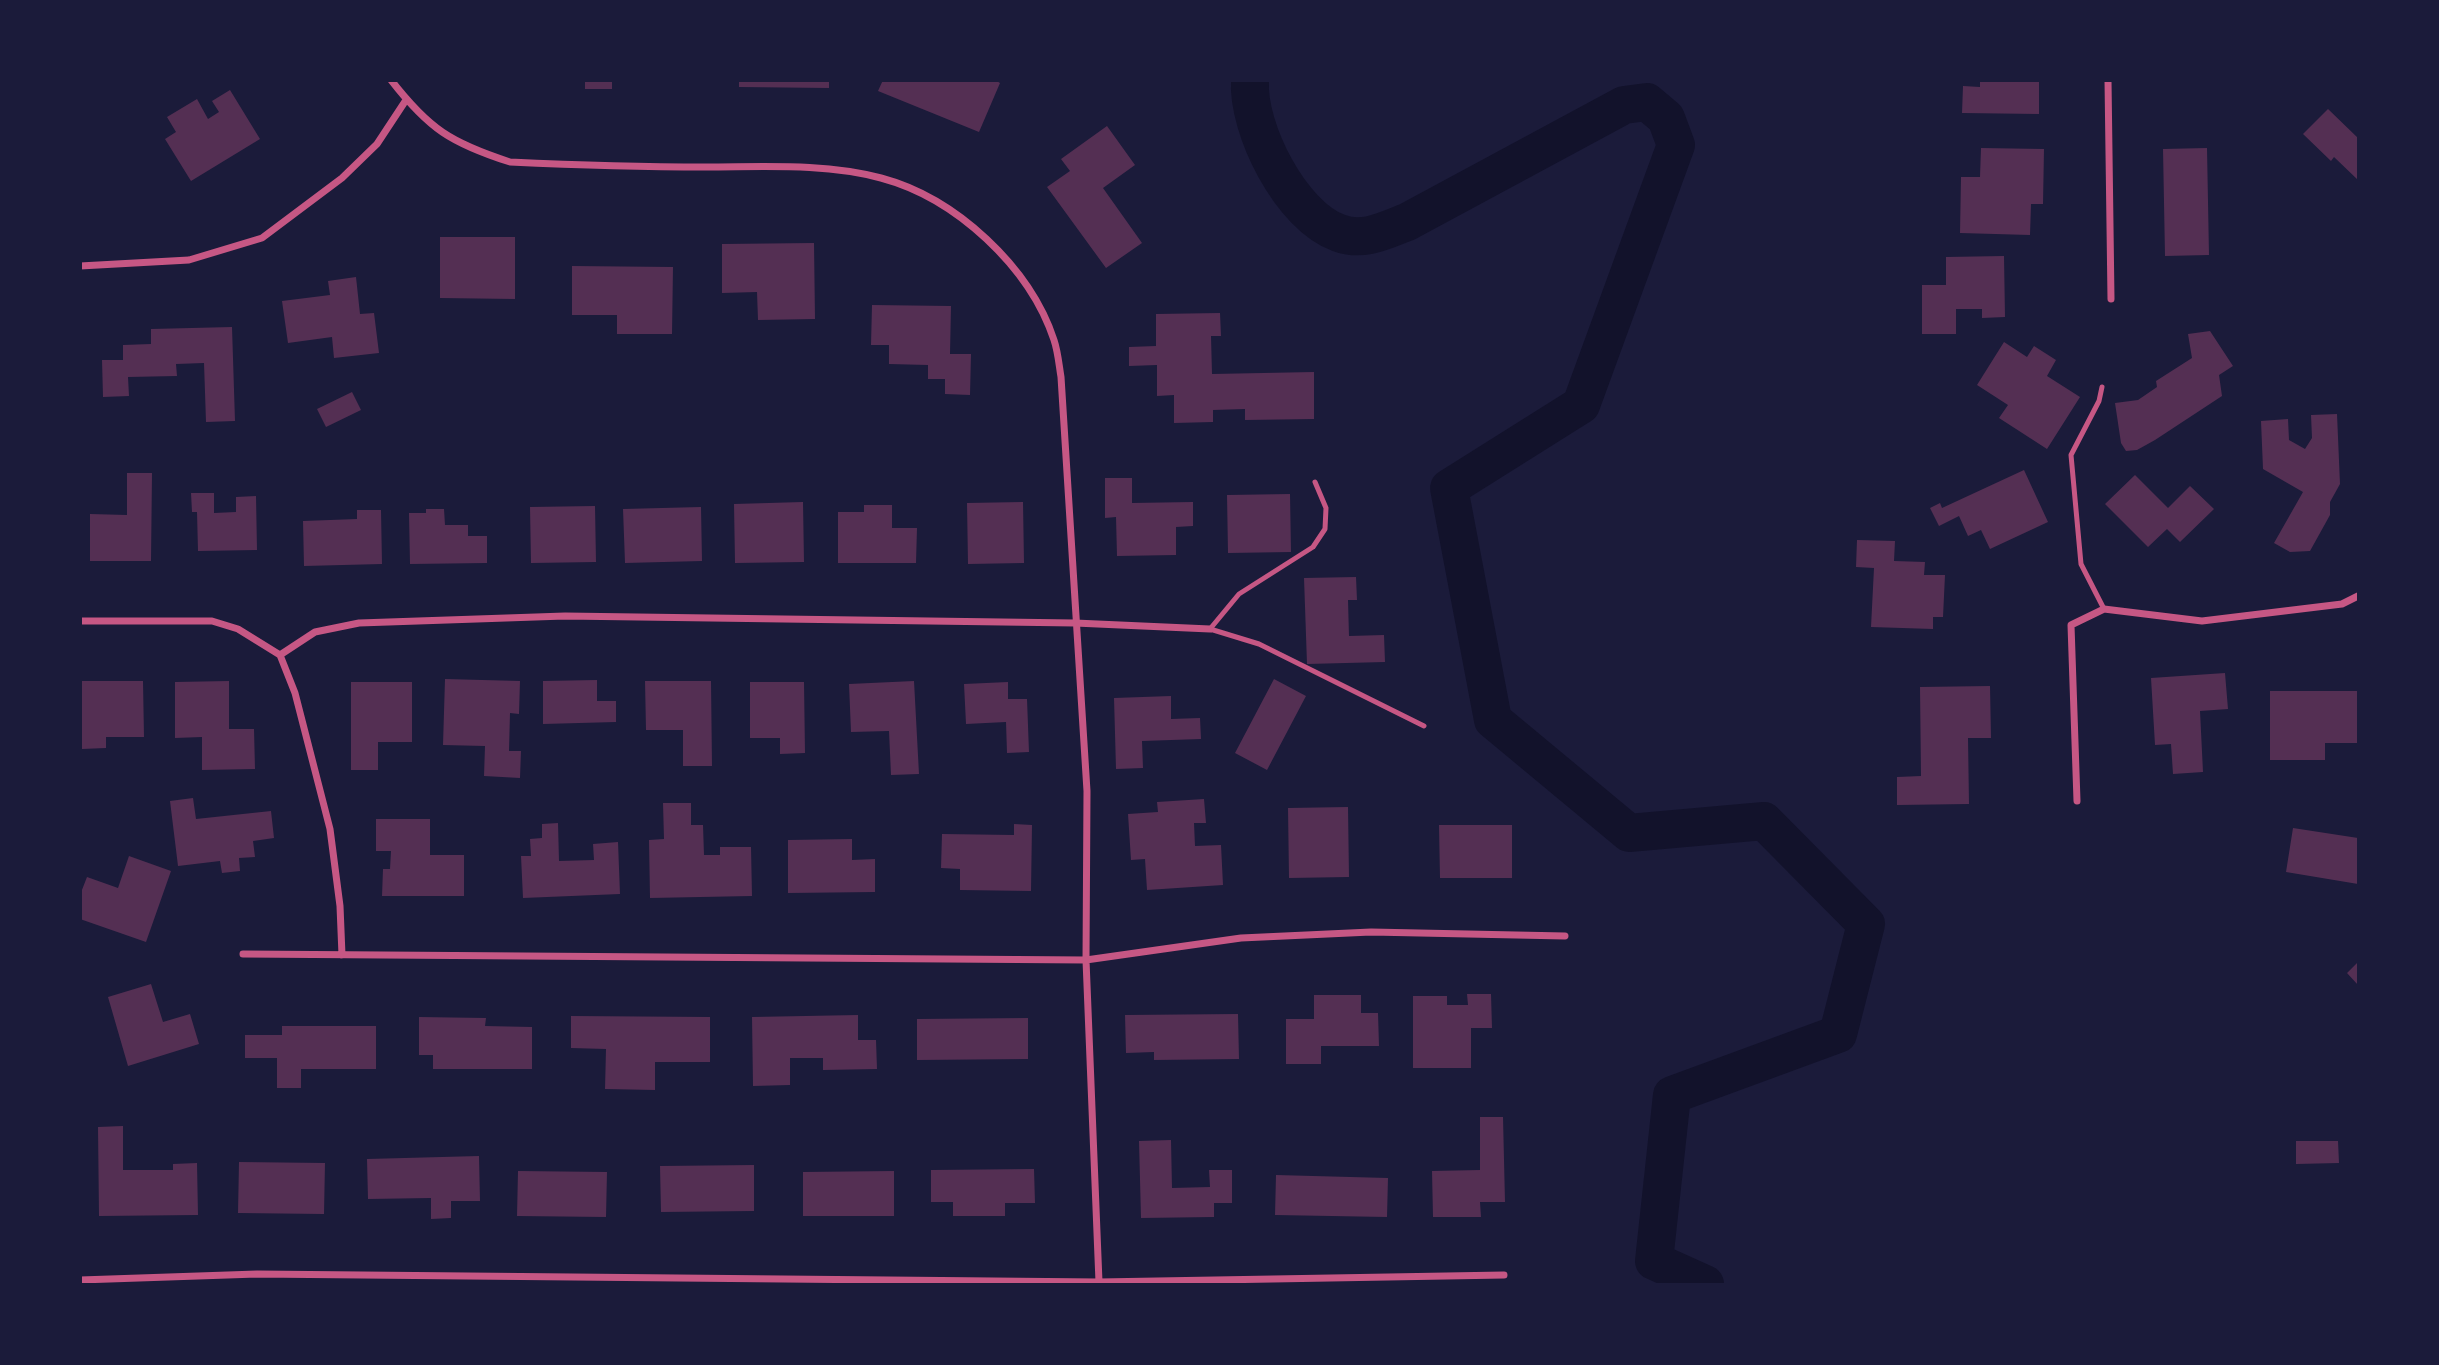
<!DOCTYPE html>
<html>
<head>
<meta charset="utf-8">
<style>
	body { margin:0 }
	#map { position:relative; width:2439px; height:1365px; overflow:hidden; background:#1b1b3a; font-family:Roboto,sans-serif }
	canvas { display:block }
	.frame { position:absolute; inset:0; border:82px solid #1b1b3a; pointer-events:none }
</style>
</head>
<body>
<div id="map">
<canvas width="2439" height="1365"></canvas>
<div class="frame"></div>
</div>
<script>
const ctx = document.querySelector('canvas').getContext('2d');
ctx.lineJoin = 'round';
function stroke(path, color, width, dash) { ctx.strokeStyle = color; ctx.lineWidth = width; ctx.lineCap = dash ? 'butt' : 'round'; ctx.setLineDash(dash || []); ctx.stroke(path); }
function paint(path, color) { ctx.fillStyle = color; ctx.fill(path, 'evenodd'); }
const river = new Path2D(`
	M1250 80C1247 129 1291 216 1339 233 1363 242 1384 231 1407 222L1624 105 1647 102 1666 118 1676 145 1581 405 1449 488 1493 720 1629 833 1764 821 1866 924 1838 1034 1672 1095 1654 1261 1705 1284`);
const building = new Path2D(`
	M585 80H612V89H585Z
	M739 80H829V88L739 87Z
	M883 80H995L1000 83 979 132 878 91Z
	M1980 80H2039V114L1962 113 1963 86 1980 87Z
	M230 90 260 139 191 181 165 139 176 132 167 117 197 99 208 119 219 112 212 101Z
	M2328 109 2358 138V180L2334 157 2331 161 2303 134Z
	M1107 126 1135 165 1103 188 1142 243 1106 268 1047 187 1070 171 1061 159Z
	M1981 148 2044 149 2043 204H2031L2030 235 1960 233 1961 177H1980Z
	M2207 148 2209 255 2165 256 2163 149Z
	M440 237H515V299L440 298Z
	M814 243 815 319 758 320 757 292 722 293V244Z
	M2004 256 2005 317 1982 318V309H1956V334H1922V285H1946V257Z
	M572 266 673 267 672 334H617V315H572Z
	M356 277 360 314 374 313 379 353 334 358 332 337 288 343 282 301 330 295 328 281Z
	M872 305 951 306 950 354H971L970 395 945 394V379H928V365L889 364V345H871Z
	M1220 313 1221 336H1211L1212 374 1314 372V419L1245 420V409L1213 410V422L1174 423V395L1157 396V365L1129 366V347L1156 346V314Z
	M232 327 235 421 206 422 204 363 176 364 177 376 128 377 129 396 103 397 102 360H123V345L151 344V329Z
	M2210 331 2233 366 2219 375 2222 396 2155 440 2137 450 2126 451 2121 443 2115 403 2138 400 2157 387 2156 381 2192 358 2188 334Z
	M2004 342 2027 357 2034 346 2056 360 2047 376 2080 397 2047 449 1999 418 2008 405 1977 385Z
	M352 392 361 410 326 427 317 409Z
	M2337 414 2340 484 2330 502V515L2310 551 2290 552 2274 543 2303 492 2263 469 2261 421 2288 419 2289 440 2305 449 2312 438 2311 415Z
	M2024 470 2048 522 1990 549 1981 530 1968 536 1959 516 1939 526 1930 508 1940 503 1942 508Z
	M127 473H152L151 561H90V514L127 515Z
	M2135 475 2168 508 2190 486 2214 509 2180 542 2167 529 2148 547 2105 504Z
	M1105 478H1132V503L1193 502V526L1176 527V555L1117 556 1116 517 1105 518Z
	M191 493H214V513L236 512V497L256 496 257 550 198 551 197 512H192Z
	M1290 494 1291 552 1228 553 1227 495Z
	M803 502 804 562 735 563 734 504Z
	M1023 502 1024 563 968 564 967 503Z
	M864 505H892V528H917L916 563H838V512H864Z
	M595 506 596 562 531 563 530 507Z
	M701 507 702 561 625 563 623 509Z
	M426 509H444L445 525H468V536H487V563L410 564 409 513H426Z
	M357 510H381L382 564 304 566 303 521 357 519Z
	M1857 540 1895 541 1894 561 1925 562 1924 575H1945L1943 617H1933V629L1871 627 1874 568 1856 567Z
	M1356 577 1357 600H1348L1349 636 1384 635 1385 662 1307 664 1304 578Z
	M2225 673 2228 709 2200 711 2203 772 2173 774 2171 744 2155 745 2151 678Z
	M445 679 520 681 519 714 510 713 509 751H521L520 778 484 776 485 746 443 745Z
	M1274 679 1306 696 1267 770 1235 753Z
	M597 680V701H616V722L543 724V681Z
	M81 681H143L144 737H106V748L82 749Z
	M229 681V729H254L255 769 202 770V737L175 738V682Z
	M645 681H711L712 766H683V730H646Z
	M914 681 919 774 891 775 889 731 851 732 849 684Z
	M351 682H412V742H378V770H351Z
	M750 682H804L805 753 780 754V738H750Z
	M1008 682V699H1027L1029 752 1007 753 1006 722 966 724 964 684Z
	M1990 686 1991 738H1968L1969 804 1897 805V777L1921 776 1920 687Z
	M2270 691H2358V743H2325V760H2270Z
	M1171 696V719L1200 718 1201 739 1142 741 1143 768 1116 769 1114 698Z
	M193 798 196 819 271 811 274 838 253 841 255 857 239 858 240 871 222 873 220 861 178 866 170 801Z
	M1204 799 1206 823H1194L1195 846 1221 845 1223 885 1147 890 1145 859 1131 860 1128 814 1158 812 1157 802Z
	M663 803H691V825H703L704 855H720V847H751L752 896 650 898 649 840 664 839Z
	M1348 807 1349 877 1289 878 1288 808Z
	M376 819H430V855H464V896H382L383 869H390L391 851H376Z
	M558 823 559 861 594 860 593 844 618 842 620 894 523 898 521 856H531L530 839 542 838V824Z
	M1014 824 1032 825 1031 891 960 890V869L941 868 942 834 1014 835Z
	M1439 825H1512V878H1440Z
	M2293 828 2358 838V884L2286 872Z
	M852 839V860L875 859V892L788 893V840Z
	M129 856 171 871 146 942 80 919V895L87 877 118 888Z
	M2358 962V985L2347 973Z
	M151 984 163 1022 190 1014 199 1044 128 1066 108 997Z
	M1467 994H1491L1492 1028H1471V1068H1413V996H1447V1005H1468Z
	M1314 995H1361V1013H1378L1379 1046H1321V1064H1286V1019H1314Z
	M1238 1014 1239 1059 1154 1060V1052L1126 1053 1125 1015Z
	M858 1015V1040H876L877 1069 823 1070V1058H790V1085L753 1086 752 1017Z
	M571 1016 710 1017V1062H655V1090L605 1089 606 1049 571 1048Z
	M419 1017 486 1018 485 1026 532 1027V1069H433V1055H419Z
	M1028 1018V1059L917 1060V1019Z
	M282 1026H376V1069H301V1088H277V1058H245V1035H282Z
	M1480 1117H1503L1505 1202H1480L1481 1217H1433L1432 1171 1480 1170Z
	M123 1126V1170H173V1164L197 1163 198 1215 99 1216 98 1127Z
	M1171 1140 1172 1188 1210 1187 1209 1170H1232V1203H1214V1217L1141 1218 1139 1141Z
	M2296 1141H2338L2339 1163 2296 1164Z
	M479 1156 480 1201H451V1218L431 1219V1198L368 1199 367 1159Z
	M239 1162 325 1163 324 1214 238 1213Z
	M754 1165V1211L661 1212 660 1166Z
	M1034 1169 1035 1203H1005V1216H953V1202H931V1170Z
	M518 1171 607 1172 606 1217 517 1216Z
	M894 1171V1216H803V1172Z
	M1276 1175 1388 1178 1387 1217 1275 1215Z`);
const service = new Path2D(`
	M2102 387 2099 401 2071 455 2081 564 2104 609
	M1315 482 1326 508 1325 529 1313 547 1239 594 1210 629 1259 644 1424 726`);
const minor = new Path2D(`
	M391 80C429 129 451 143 510 162 575 165 641 167 706 167 764 167 825 163 881 178 956 198 1030 267 1054 340 1058 352 1059 365 1061 377L1087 791 1086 960 1099 1282
	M2108 80 2111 299
	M80 266 189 260 262 238 342 178 377 144 406 100
	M80 621H212L238 629 280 655 295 693 330 829 340 906 342 955
	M280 655 315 632 359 623 565 616 1075 623 1210 629
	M2077 801 2071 625 2104 609 2202 621 2342 604 2358 596
	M243 954 1086 960 1241 938 1371 932 1565 936
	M80 1280 257 1274 1099 1282 1504 1275`);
stroke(river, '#12122b', 38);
paint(building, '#542f53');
stroke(service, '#c65784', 5);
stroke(minor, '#c65784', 7);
</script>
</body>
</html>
